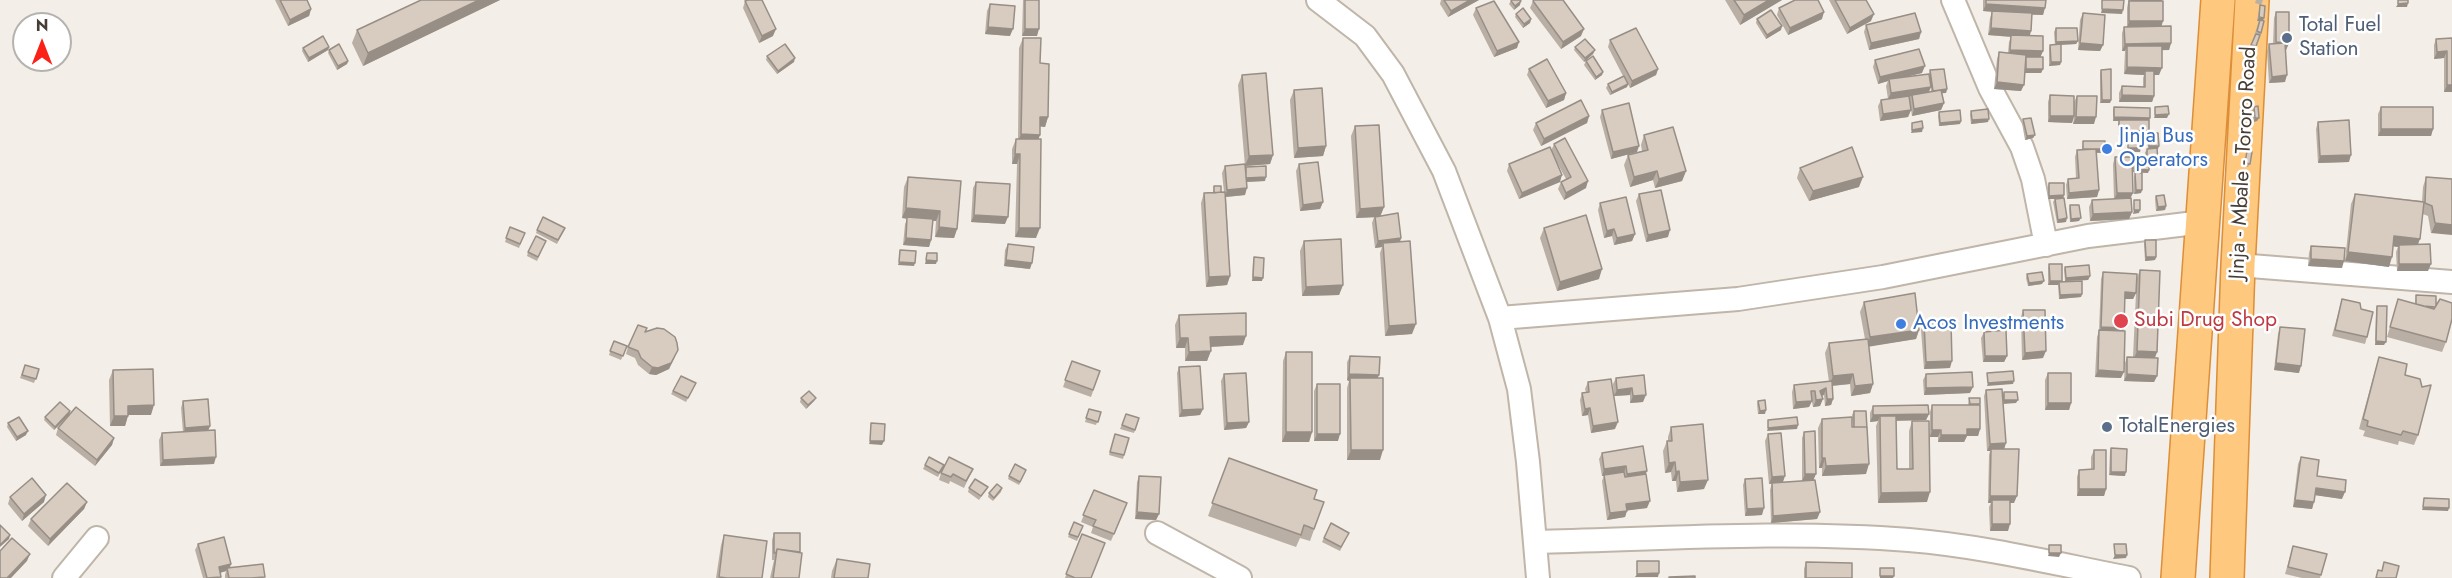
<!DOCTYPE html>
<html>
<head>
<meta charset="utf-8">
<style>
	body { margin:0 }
	#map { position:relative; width:2452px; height:578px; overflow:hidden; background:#f3eee7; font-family:Jost,sans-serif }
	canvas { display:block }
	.north { position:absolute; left:12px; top:12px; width:60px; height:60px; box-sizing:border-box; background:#fff; border:2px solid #b5b2af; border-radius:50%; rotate:0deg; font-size:16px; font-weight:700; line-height:24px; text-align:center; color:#463e36 }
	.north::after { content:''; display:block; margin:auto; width:21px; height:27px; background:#fa2117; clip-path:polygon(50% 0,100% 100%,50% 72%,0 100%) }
</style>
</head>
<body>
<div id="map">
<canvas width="2452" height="578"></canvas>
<div class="north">N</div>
</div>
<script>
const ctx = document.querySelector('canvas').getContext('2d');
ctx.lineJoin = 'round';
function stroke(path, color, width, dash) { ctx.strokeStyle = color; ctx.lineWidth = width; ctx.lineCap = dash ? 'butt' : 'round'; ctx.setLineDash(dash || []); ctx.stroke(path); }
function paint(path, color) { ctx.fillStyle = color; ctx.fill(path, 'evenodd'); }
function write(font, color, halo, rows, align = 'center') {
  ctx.font = font + ' Jost,sans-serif'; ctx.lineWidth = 5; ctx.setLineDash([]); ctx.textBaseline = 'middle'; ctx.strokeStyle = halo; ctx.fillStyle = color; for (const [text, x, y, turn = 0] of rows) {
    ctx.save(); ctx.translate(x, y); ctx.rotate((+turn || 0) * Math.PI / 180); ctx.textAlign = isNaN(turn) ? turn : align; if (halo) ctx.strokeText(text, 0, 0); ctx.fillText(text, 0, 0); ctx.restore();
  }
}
const minor = new Path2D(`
	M1318 0 1365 36 1393 74 1444 171 1500 318 1519 389 1528 462 1538 578
	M1953 0 1990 88 2022 147 2033 179 2046 245
	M2238 265 2452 282
	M1500 318 1738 299 1883 277 2088 236 2203 222
	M1157 533 1240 578
	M1536 542C1658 539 1787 530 1909 540 1983 546 2057 564 2129 578
	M64 578 97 538`);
const trunk = new Path2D(`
	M2178 578 2218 0
	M2227 578 2238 265 2252 0`);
const wall = new Path2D(`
	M275 0H307L311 9 309 16 288 26Z
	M421 0H500L363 66 352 43 357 30Z
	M1023 0H1039L1037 36H1022Z
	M1441 0H1479L1448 17 1440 4Z
	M1725 0H1782L1740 25Z
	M1829 0H1866L1871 21 1847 34Z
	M1983 0H2046L2043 15H2032L2030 36 2043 51 2040 57 2043 69 2041 73H2025L2021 91 1994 89 1997 59 1999 52 2008 53 2009 42 2011 37 1988 35 1990 18 1992 12 1983 11Z
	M2128 0H2162L2161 26 2171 43 2169 50H2162L2159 75H2154V96L2152 102H2119V93L2122 86 2143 87V78L2144 75 2124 74 2125 51H2122V33L2124 27H2127V8L2128 3Z
	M2256 0H2263L2261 5 2255 3Z
	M745 1 773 36 759 43 743 8Z
	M1511 1 1520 5 1514 10 1509 4Z
	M1533 1 1581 36 1561 49 1530 8Z
	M990 4 1010 36 985 34 987 11Z
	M2260 5 2263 21 2261 33 2255 50 2250 48 2259 21H2257Z
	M1476 8 1517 48 1494 57 1473 15Z
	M1779 8 1822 19 1788 35 1777 15Z
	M2276 12 2289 43 2286 50 2285 82 2269 83 2267 51 2269 44H2273L2274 18Z
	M2083 13 2103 45 2100 51 2078 50 2080 20Z
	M1516 14 1531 19 1530 23 1523 28 1515 17Z
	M1757 19 1781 30 1766 39 1756 23Z
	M1866 25 1921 32 1919 39 1869 50 1864 32Z
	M2056 28 2078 41 2076 44 2061 45V62L2060 65 2049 66V48L2050 45H2055L2054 32Z
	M1023 38 1040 63 1048 117 1045 127 1040 126V135L1038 139 1036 238 1015 237 1017 164H1012V149L1016 139H1018L1019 48Z
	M2452 38V92H2444V58L2434 59V45L2436 39Z
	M1610 40 1658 69 1656 75 1630 88 1628 84 1627 87 1610 95 1606 88 1608 84 1623 76 1608 47Z
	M329 47 328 50 308 62 302 51 303 48Z
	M1575 47 1595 50 1593 54 1584 62 1574 50Z
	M329 50 348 61 347 64 337 70 328 53Z
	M767 56 794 62 777 74 766 60Z
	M1875 60 1922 73 1905 77 1929 92 1931 91 1929 74 1930 70 1947 89 1946 93H1942L1944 103 1941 110 1912 116 1911 110 1908 117 1880 121 1878 106 1881 100 1888 99 1886 86 1888 81 1878 84 1873 67Z
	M1586 61 1603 72 1602 75 1595 80 1584 65Z
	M1529 69 1566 93 1564 100 1546 108 1527 75Z
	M2101 70 2111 100 2110 103H2100V73Z
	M1242 75 1273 155 1270 164 1245 166 1238 85Z
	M1294 90 1326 146 1323 156 1294 158 1290 100Z
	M2050 95 2074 102 2077 96 2094 124H2073L2074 117 2072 123 2048 122V102Z
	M2114 107 2149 121V131L2148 135H2118V124L2119 121H2113V110Z
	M2254 107 2259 118 2257 121 2253 122 2252 110Z
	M2381 107 2433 129 2431 136H2378V114Z
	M1602 110 1637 152 1611 159 1600 117Z
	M1971 111 1988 122 1971 124 1970 115Z
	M1939 112 1961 121 1960 124 1939 126 1938 116Z
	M1589 116 1587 123 1541 146 1533 130 1536 123Z
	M2023 119 2035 135 2033 138 2025 140 2022 123Z
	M2318 122 2349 162 2318 163 2316 129Z
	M1355 126 1384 207 1380 216 1401 238 1400 242 1412 334 1385 336 1380 253 1382 247 1375 248 1372 223 1374 217 1356 218 1351 136Z
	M2149 133 2159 146 2157 149 2158 161 2157 165H2149L2148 173 2133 172V166L2134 162 2146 163 2145 152 2148 149 2147 136Z
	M1644 135 1686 171 1682 181 1655 188 1653 180 1630 187 1624 165 1628 155 1642 151 1641 145Z
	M2083 141 2104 153H2096L2099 190 2097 197 2067 199 2066 185 2068 179 2076 178 2075 157 2077 150H2082Z
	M1554 144 1586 188 1564 200 1558 189 1561 182 1566 179 1554 157 1560 182 1519 199 1507 171 1509 164 1551 151Z
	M2247 151 2250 164 2248 167H2244Z
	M2115 157 2131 198 2132 212 2129 219 2090 221 2089 207 2092 200 2114 199 2113 164Z
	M1299 164 1323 202 1320 209 1300 211 1296 171Z
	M1225 166 1245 170 1246 167 1265 181 1246 182 1245 195 1226 197 1230 276 1227 285 1206 287 1201 203 1204 193H1213L1214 186 1221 192H1224L1222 173Z
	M1800 168 1859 187 1809 201 1797 178Z
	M2135 173 2142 190 2141 193 2134 194V177Z
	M908 177 957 229 954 238 935 237 936 221H932L931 240 929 247 903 245 905 224 907 219 902 218 904 187Z
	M2426 177 2452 179 2431 233 2428 216 2423 214 2418 245 2428 271H2397L2396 252 2398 247 2393 246 2389 267 2345 261 2351 204 2355 194 2422 201 2423 187Z
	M976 182 1005 224 971 222 973 188Z
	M2049 183 2064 195 2063 198 2066 222 2057 223 2053 202 2055 199H2048V187Z
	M1639 194 1668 237 1646 242 1636 201Z
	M2156 196 2166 206 2165 210 2156 211 2155 199Z
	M1600 203 1635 234 1632 241 1614 245 1612 236 1604 238 1598 210Z
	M2070 205 2079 221 2070 222 2069 209Z
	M510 227 525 233 519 248 505 242Z
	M1544 228 1599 279 1557 291 1540 238Z
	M537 230 563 232 557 244 536 233Z
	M2145 240 2156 257 2155 260 2145 261 2144 244Z
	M546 241 537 261 527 256 528 252Z
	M1304 241 1343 285 1339 295 1302 296 1300 251Z
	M1008 244 1030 269 1004 266 1005 250Z
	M2311 246 2342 268 2308 266 2309 253Z
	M1254 257 1262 281H1252L1253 261Z
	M2049 264 2062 282 2082 294 2081 297 2059 299 2058 285H2048V268Z
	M2065 267 2090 276 2088 280 2065 281 2064 270Z
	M2140 270 2157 352 2155 358 2157 376 2154 382 2124 381 2125 363 2127 357H2133L2136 293 2133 299H2125L2121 378 2095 377 2097 337 2099 331 2101 279 2103 272 2136 280Z
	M2027 274 2042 284 2028 286 2026 278Z
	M2416 295 2436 306 2446 342 2442 352 2387 337 2398 299 2415 304Z
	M2342 299 2361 309 2367 337 2365 344 2332 336Z
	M1864 302 1919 330 1916 339 1869 346 1873 384 1870 393 1851 396 1850 384 1832 386 1833 399 1831 405 1825 406 1824 395 1822 396 1820 406 1813 407 1811 397 1812 401 1809 407 1793 409 1792 392 1794 385 1829 382 1825 353 1829 343 1865 339 1860 312Z
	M2377 306 2384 345H2375L2376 309Z
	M2023 310 2043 358 2022 360 2021 317Z
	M1179 315 1243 345 1211 347 1207 361H1185V348H1176L1175 325Z
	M1924 323 1950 368 1924 369 1921 330Z
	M2280 327 2299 373 2274 370 2278 334Z
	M645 332 675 357 669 369 656 375 649 374 638 365 635 358 626 354 628 347Z
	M1984 332 2007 356 2004 362H1983L1981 338Z
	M614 341 627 346 621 360 609 355Z
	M1286 352 1312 432 1309 442H1282L1283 361Z
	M1350 356 1378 378 1380 460H1347V388L1349 381 1347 380V362Z
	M2379 357 2405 375 2418 435 2414 445 2399 441 2398 445 2363 436 2365 431 2359 429 2376 367Z
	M1072 361 1100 371 1091 397 1063 387Z
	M25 365 39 369 34 383 20 378Z
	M1179 367 1203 409 1200 415 1179 417 1177 373Z
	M113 370 151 415H128L125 426H110L109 380Z
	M2048 373 2071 403 2069 410H2045V380Z
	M1224 374 1249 422 1246 428 1224 430 1221 381Z
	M1926 374 1970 393 1924 395 1923 380Z
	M1644 375 1643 402 1630 403V395L1614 396 1613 384 1616 378Z
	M1588 382 1615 429 1591 433 1588 415 1582 416 1580 400 1582 393 1586 392 1585 389Z
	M1317 384 1338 441H1314V391Z
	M694 387 686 402 671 394 673 391Z
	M1986 390 2003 395 2004 392 2016 403H2003L2004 449 2014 503H2010L2008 531H1990L1989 507 1991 503H1988L1989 455 1990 451H1987L1984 396Z
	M801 398H816L814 401 806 409 800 402Z
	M1969 398 1980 429 1978 436H1967L1964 442H1938V437H1930V412L1932 405H1968Z
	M183 401 210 426 208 431 214 464 160 466 159 440 162 433 183 432 181 408Z
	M1758 401 1765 414H1758L1757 404Z
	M1873 406 1929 414 1926 420 1896 421 1897 469H1909V431L1912 421 1927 502 1878 503 1876 426 1878 421 1870 422V413Z
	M1089 409 1101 412 1096 425 1085 422Z
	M70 411 69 415 54 430 44 420 45 417Z
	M1854 411 1866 474 1822 476V468H1819L1818 428 1822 419 1853 427 1852 415Z
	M1126 414 1139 418 1134 433 1120 429Z
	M8 423 26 435 16 441 7 427Z
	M1671 427 1704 489 1677 492 1676 481H1672L1671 472 1665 473 1663 451 1667 441H1668V437Z
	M58 428 114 438 112 445 95 466 56 435Z
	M1804 432 1820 512 1817 519 1771 523 1770 490 1772 483 1769 484 1765 441 1768 434 1783 482 1802 481V438Z
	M1115 434 1129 438 1123 459 1109 455Z
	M2111 448 2125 476 2109 475 2110 451Z
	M2094 450 2106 489 2104 496H2077V477L2079 470H2091V457Z
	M1602 453 1645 474 1647 508 1627 510 1625 517 1607 520 1602 481 1604 476H1602L1599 459Z
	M2301 457 2317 476 2342 499 2315 495 2312 509 2293 507 2298 464Z
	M1229 458 1314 499 1324 502 1310 541 1300 538 1296 547 1208 516Z
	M925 465H944L938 477 923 469Z
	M973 469 964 488 950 481 949 484 939 480 941 473Z
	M1026 470 1019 485 1008 479 1009 476Z
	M1139 476 1159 514 1156 520 1135 519 1137 482Z
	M1745 479 1762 515 1745 516 1743 485Z
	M988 487 979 500 968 492 969 488Z
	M1002 488 1001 492 993 501 988 497 989 493Z
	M1094 490 1127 503 1111 541 1091 533 1093 527 1081 522Z
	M10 497 44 502 22 521 8 504Z
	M87 502 84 509 48 546 28 526 31 519Z
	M1074 522 1083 526 1077 541 1068 537Z
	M774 533 799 578H770L774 560H772V540Z
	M1349 533 1340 551 1322 542 1324 538Z
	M1082 534 1091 578H1065Z
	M724 535 762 578H716L721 545Z
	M198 544 230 568 264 578H225V575L226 571 220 573 221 578H203L195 550Z
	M2293 546 2327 554 2320 578H2302L2285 574Z
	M837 559 868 578H831L832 571Z
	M1806 562 1852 578H1804V569Z`);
const shadedWall = new Path2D(`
	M479 0H500L363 66 368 53Z
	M1470 0H1479L1448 17 1451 11Z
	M1769 0H1782L1740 25 1744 15Z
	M2131 0H2162L2160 5 2128 6Z
	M1521 1 1520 5 1514 10 1515 6Z
	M2408 3 2407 7H2396L2398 4Z
	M1986 4 2045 8 2043 15 1983 11Z
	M311 9 309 16 288 26 290 20Z
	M2102 9 2123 10 2122 14 2101 13Z
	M1824 12 1822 19 1788 35 1790 28Z
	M1874 14 1871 21 1847 34 1850 28Z
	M2259 17 2264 18 2263 21H2257Z
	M1531 19 1530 23 1523 28 1524 24Z
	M2129 21H2163L2161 28H2127Z
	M1782 26 1781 30 1766 39 1767 35Z
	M988 27 1013 29 1010 36 985 34Z
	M1991 28 2031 31 2029 38 1988 35Z
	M776 29 773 36 759 43 762 36Z
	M1025 29H1039L1037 36H1022Z
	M1584 29 1581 36 1561 49 1563 42Z
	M1921 32 1919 39 1869 50 1871 43Z
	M2078 41 2076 44 2055 45 2056 42Z
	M1519 42 1517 48 1494 57 1497 51Z
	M2276 42 2289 43 2286 50 2273 49Z
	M2080 43 2103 45 2100 51 2078 50Z
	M2171 43 2169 50 2127 51V46L2125 51H2122L2125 44Z
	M329 47 328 50 308 62 309 58Z
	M1595 50 1593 54 1584 62 1585 58Z
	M2010 50 2043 51 2040 58 2008 56Z
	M2447 51 2444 58 2434 59 2437 52Z
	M795 58 794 62 777 74 778 71Z
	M348 61 347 64 337 70 338 66Z
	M2051 62H2061L2060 65 2049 66Z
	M1925 66 1922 73 1889 81V79L1888 81 1878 84 1880 77Z
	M2127 67 2162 68 2159 75H2145V71L2144 75 2124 74Z
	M1658 69 1656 75 1630 88 1632 81Z
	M2026 69H2043L2041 73H2025Z
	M1603 72 1602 75 1595 80 1596 77Z
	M2287 75 2285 82 2269 83 2272 77Z
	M1997 82 2024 85 2021 91 1994 89Z
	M1628 84 1627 87 1610 95 1612 92Z
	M2447 85H2452V92H2444Z
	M1931 87 1928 94 1888 99 1891 93Z
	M1947 89 1946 93 1932 94 1933 91Z
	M1566 93 1564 100 1546 108 1548 101Z
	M2122 95 2154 96 2152 102H2119Z
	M2102 100H2111L2110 103H2100Z
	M1944 103 1941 110 1912 116 1914 109Z
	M1911 110 1908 117 1880 121 1883 114Z
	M2169 114 2167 118H2154L2155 115Z
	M1589 116 1587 123 1541 146 1544 139Z
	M2050 116H2074L2072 123 2048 122Z
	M1040 117H1048L1045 127 1036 126Z
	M2076 117H2096L2094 124H2073Z
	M2114 117 2150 118 2149 121H2113Z
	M2255 118H2259L2257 121 2253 122Z
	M1989 119 1988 122 1971 124 1972 120Z
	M1961 121 1960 124 1939 126 1940 123Z
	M1923 128 1922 132 1911 133 1912 130Z
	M2381 129H2433L2431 136H2378Z
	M2119 131H2149L2148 135H2118Z
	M1021 134 1040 135 1036 145 1017 144Z
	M2035 135 2033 138 2025 140 2027 136Z
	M1326 146 1323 156 1294 158 1298 148Z
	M1639 146 1637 152 1611 159 1613 152Z
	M2149 146H2159L2158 149 2148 150Z
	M2128 148H2141L2140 152H2127Z
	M2083 149H2105L2104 153 2082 152Z
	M1015 154H1020L1017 164H1012Z
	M1273 155 1270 164 1245 166 1249 156Z
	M2351 155 2349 162 2318 163 2320 156Z
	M2158 161 2157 165H2146L2147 162Z
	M2134 169 2149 170 2148 173 2133 172Z
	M1657 171 1653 180 1630 187 1634 177Z
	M1686 171 1682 181 1655 188 1659 179Z
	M1562 175 1560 182 1519 199 1522 193Z
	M1266 177 1265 181 1245 182 1246 178Z
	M1863 177 1859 187 1809 201 1813 191Z
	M1588 181 1586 188 1564 200 1566 193Z
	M1247 188 1245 195 1225 197 1227 190Z
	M2099 190 2097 197 2067 199 2069 193Z
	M2136 190H2142L2141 193 2134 194Z
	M2117 193H2133L2130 199 2114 200Z
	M2064 195 2063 199H2048L2049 196Z
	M1323 202 1320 209 1300 211 1303 205Z
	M2166 206 2165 210 2156 211 2158 207Z
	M1384 207 1380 217 1356 218 1360 209Z
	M906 208 940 211 936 221 902 218Z
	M2134 210H2140L2139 213 2133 214Z
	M2132 212 2129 219 2090 221 2093 214Z
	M974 215 1008 217 1005 224 971 222Z
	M2067 218 2066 222 2057 223 2058 220Z
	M2081 218 2079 221 2070 222 2071 219Z
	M2435 223 2452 225V235L2431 233Z
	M939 227 957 229 954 238 935 237Z
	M1019 228H1040L1036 238 1015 237Z
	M1614 229 1612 236 1604 238 1607 231Z
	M1670 230 1668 237 1646 242 1648 235Z
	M1635 234 1632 241 1614 245 1617 238Z
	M2394 236 2420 239 2416 249 2399 245 2398 247 2391 246Z
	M906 238 931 240 929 247 903 245Z
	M1401 238 1399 245 1383 243 1382 247 1375 248 1378 241Z
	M2348 252 2392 257 2389 267 2345 261Z
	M2146 257H2156L2155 260 2145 261Z
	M2311 259 2344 261 2342 268 2308 266Z
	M926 260 937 261 936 264H925Z
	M1006 260 1032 263 1030 269 1004 266Z
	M899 262 915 263 914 266 898 265Z
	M2399 264H2431L2428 271H2397Z
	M1602 269 1599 279 1557 291 1560 282Z
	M1230 276 1227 285 1206 287 1209 277Z
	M2090 276 2088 280 2065 281 2066 278Z
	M1253 277 1263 278 1262 281H1252Z
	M2044 281 2042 284 2028 286 2029 283Z
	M2050 281H2062L2061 285 2059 282 2058 285H2048Z
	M1343 285 1339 295 1302 296 1306 287Z
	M2125 292 2136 293 2133 299H2122Z
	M2082 294 2081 297 2059 299 2060 295Z
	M1416 324 1412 334 1385 336 1389 326Z
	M2101 327 2124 328 2121 335 2099 334Z
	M1919 330 1916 339 1867 347 1870 337Z
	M1246 336 1243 345 1207 347 1210 337Z
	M1180 338H1188L1185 348H1176Z
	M2376 341 2386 342 2384 345H2375Z
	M678 350 669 369 656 375 649 374 652 367Z
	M1211 351 1207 361H1185L1189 352Z
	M2046 351 2043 358 2022 360 2025 353Z
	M2137 351 2157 352 2153 362 2133 361Z
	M1985 356H2007L2004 362H1983Z
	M1952 361 1950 368 1924 369 1926 362Z
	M2276 363 2301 366 2299 373 2274 370Z
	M2098 370 2124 372 2121 378 2095 377Z
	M1349 374 1379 375 1376 382 1350 378 1349 381 1347 380Z
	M1853 374 1850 384 1829 386 1833 376Z
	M2127 374 2157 376 2154 382 2124 381Z
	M2014 381 2013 384 1987 386 1988 383Z
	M1873 384 1870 393 1851 396 1855 386Z
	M1973 387 1970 393 1924 395 1926 388Z
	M1632 388 1630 395 1614 396 1617 390Z
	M1826 388 1824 395 1818 397 1820 391Z
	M1646 395 1643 402 1630 403 1633 396Z
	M816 398 814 401 806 409 808 405Z
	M1823 399 1820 406 1813 407 1816 400Z
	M1827 399H1833L1831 405 1825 406Z
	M2004 400H2018L2016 403 2003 404Z
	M1812 401 1809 407 1793 409 1796 402Z
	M2048 403H2071L2069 410H2045Z
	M154 405 151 415H125L128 406Z
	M1590 408 1588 415 1582 416 1585 409Z
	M1203 409 1200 415 1179 417 1182 410Z
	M1766 410 1765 414H1758L1760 411Z
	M70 411 69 415 54 430 55 427Z
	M1929 414 1926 420 1880 421V416L1878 421 1870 422 1873 415Z
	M114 416H128L125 426H110Z
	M1249 422 1246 428 1224 430 1227 423Z
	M1618 422 1615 429 1591 433 1593 426Z
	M1798 425 1797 429 1767 431 1768 428Z
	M210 426 207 433 183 435 185 428Z
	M1967 429H1980L1978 436H1967L1964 442H1938L1941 435Z
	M1932 430H1941L1938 437H1930Z
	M28 431 26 435 16 441 17 437Z
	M1286 432H1312L1309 442H1282Z
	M1317 434H1340L1338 441H1314Z
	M114 438 112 445 95 466 97 460Z
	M870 441H884L882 445 869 444Z
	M2006 443 2004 450 1991 449 1990 451H1987L1990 444Z
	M1351 450H1383L1380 460H1347Z
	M216 457 214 464 160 466 163 460Z
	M1822 458H1825L1822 468H1819Z
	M1675 462 1671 472 1665 473 1669 463Z
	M1869 464 1866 474 1822 476 1826 466Z
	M1626 466 1624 473 1602 476 1604 469Z
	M1647 471 1644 478 1625 481 1627 474Z
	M1679 471 1676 481H1672L1676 472Z
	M2111 472H2126L2125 476 2109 475Z
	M1805 474H1816L1813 481H1802Z
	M1785 476 1783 482 1769 484 1772 477Z
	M1708 480 1704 489 1677 492 1680 482Z
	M2316 488 2345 492 2342 499 2314 495Z
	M2079 489H2106L2104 496H2077Z
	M1930 492 1927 502 1878 503 1881 493Z
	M46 495 44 502 22 521 24 514Z
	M1990 496H2017L2014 503H1992V500L1991 503H1988Z
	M2295 500 2314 502 2312 509 2293 507Z
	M1650 501 1647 508 1624 511 1626 504Z
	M87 502 84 509 48 546 50 539Z
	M2423 507 2449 508 2448 511 2422 510Z
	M1764 508 1762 515 1745 516 1747 509Z
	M1627 511 1625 517 1607 520 1610 513Z
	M1137 512 1159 514 1156 520 1135 519Z
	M1820 512 1817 519 1771 523 1773 516Z
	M1992 524H2010L2008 531H1990Z
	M10 535 9 539 0 547V545Z
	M2049 553H2061L2059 557 2048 556Z
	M30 554 27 561 11 578H7Z
	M2115 555H2127L2126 558 2113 559Z
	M231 564 229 571 227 568 226 571 216 574 219 567Z
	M1659 573 1658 577H1635L1637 574Z
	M1880 576H1894L1893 578H1880Z`);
const building = new Path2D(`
	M280 0H307L311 9 290 20Z
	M421 0H479L368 53 357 30Z
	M748 0H762L776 29 762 36 745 1Z
	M1025 0H1039V29H1025Z
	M1444 0H1470L1451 11Z
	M1512 0H1520L1521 1 1515 6 1511 1Z
	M1534 0H1563L1584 29 1563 42 1533 1Z
	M1734 0H1769L1744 15Z
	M1795 0H1818L1824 12 1790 28 1779 8Z
	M1835 0H1866L1874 14 1850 28Z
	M1986 0H2046L2045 8 1986 4Z
	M2102 0H2124L2123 10 2102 9Z
	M2398 0H2408V3L2398 4Z
	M1494 1 1519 42 1497 51 1476 8Z
	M2129 1H2163V21H2129Z
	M990 4 1015 6 1013 29 988 27Z
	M2260 5 2265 6 2264 18 2259 17Z
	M1523 8 1531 19 1524 24 1516 14Z
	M1771 10 1782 26 1767 35 1757 19Z
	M1992 11 2032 13 2031 31 1991 28Z
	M2276 12H2289V43L2276 42Z
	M1915 13 1921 32 1871 43 1866 25Z
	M2083 13 2105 15 2103 45 2080 43Z
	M2260 20 2264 21 2261 33 2257 31Z
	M2171 26V43L2125 44 2124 27Z
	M1636 28 1658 69 1632 81 1610 40Z
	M2056 28H2077L2078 41 2056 42Z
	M2256 34 2260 35 2256 46 2251 45Z
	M2011 35 2043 36V51L2010 50Z
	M323 36 329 47 309 58 303 48Z
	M1023 38H1041L1040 63 1049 64 1048 117H1040V135L1021 134Z
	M2452 38V85H2447V51L2437 52 2436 39Z
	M1585 39 1595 50 1585 58 1575 47Z
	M2285 43 2287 75 2272 77 2269 44Z
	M339 44 348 61 338 66 329 50Z
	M785 44 795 58 778 71 767 56Z
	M2061 44V62H2051L2050 45Z
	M2127 46H2162V68L2127 67Z
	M1919 49 1925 66 1880 77 1875 60Z
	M1999 52 2026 55 2024 85 1997 82Z
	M1593 56 1603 72 1596 77 1586 61Z
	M2026 57H2043V69H2026Z
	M1547 59 1566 93 1548 101 1529 69Z
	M1944 69 1947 89 1933 91 1930 70Z
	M2111 69V100H2102L2101 70Z
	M2145 71H2154V96L2122 95V86L2145 87Z
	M1266 73 1273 155 1249 156 1242 75Z
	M1929 74 1931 87 1891 93 1889 79Z
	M1624 76 1628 84 1612 92 1608 84Z
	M1322 88 1326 146 1298 148 1294 90Z
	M1941 90 1944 103 1914 109 1912 95Z
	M2050 95 2074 96V116H2050Z
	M1909 96 1911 110 1883 114 1881 100Z
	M2077 96H2097L2096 117H2076Z
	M1581 100 1589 116 1544 139 1536 123Z
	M1629 103 1639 146 1613 152 1602 110Z
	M2168 106 2169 114 2155 115V107Z
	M2258 106 2259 118H2255L2254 107Z
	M2114 107 2150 108V118L2114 117Z
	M2381 107H2433V129H2381Z
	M1988 109 1989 119 1972 120 1971 111Z
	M1960 110 1961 121 1940 123 1939 112Z
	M2031 118 2035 135 2027 136 2023 119Z
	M2119 120H2149V131H2119Z
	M2349 120 2351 155 2320 156 2318 122Z
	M1922 121 1923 128 1912 130V123Z
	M1379 125 1384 207 1360 209 1355 126Z
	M1673 127 1686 171 1659 179 1657 171 1634 177 1628 155 1648 150 1644 135Z
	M2149 133H2158L2159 146H2149Z
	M1565 138 1588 181 1566 193 1561 182 1571 177 1554 144Z
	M1016 139H1041L1040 228H1019L1020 154H1015Z
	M2083 141H2105V149H2083Z
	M2128 142H2141V148H2128Z
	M1550 147 1562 175 1522 193 1509 164Z
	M1852 147 1863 177 1813 191 1800 168Z
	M2157 148 2158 161 2147 162V149Z
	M2096 149 2099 190 2069 193 2068 179 2079 178 2077 150Z
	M2247 151 2252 152 2250 164 2245 163Z
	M2115 157H2132L2133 193H2117Z
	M1318 162 1323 202 1303 205 1299 164Z
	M2134 162 2149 163V170L2134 169Z
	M1245 164 1247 188 1227 190 1225 166Z
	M1266 166V177L1246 178V167Z
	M2135 173H2142V190H2136Z
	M908 177 961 181 957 229 939 227 940 211 906 208Z
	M2426 177 2452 179V225L2435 223 2432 206 2425 203Z
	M976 182 1010 184 1008 217 974 215Z
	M2049 183H2064V195L2049 196Z
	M1214 186H1221V192L1214 193Z
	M1661 190 1670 230 1648 235 1639 194Z
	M1225 192 1230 276 1209 277 1204 193Z
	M2355 194 2424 202 2420 239 2394 236 2392 257 2348 252Z
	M2164 195 2166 206 2158 207 2156 196Z
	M1626 197 1635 234 1617 238 1614 229 1607 231 1600 203Z
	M2064 198 2067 218 2058 220 2055 199Z
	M2131 198 2132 212 2093 214 2092 200Z
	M2134 200H2140V210H2134Z
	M2070 205H2079L2081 218 2071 219Z
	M1398 213 1401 238 1378 241 1375 217Z
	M1586 215 1602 269 1560 282 1544 228Z
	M543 217 565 228 558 240 537 230Z
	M907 217 933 219 931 240 906 238Z
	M510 227 525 233 520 244 506 238Z
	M536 236 546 241 538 257 528 252Z
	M1341 239 1343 285 1306 287 1304 241Z
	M2145 240H2156V257H2146Z
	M1410 241 1416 324 1389 326 1383 243Z
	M1008 244 1034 247 1032 263 1006 260Z
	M2430 244 2431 264H2399V245Z
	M2311 246 2345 248 2344 261 2311 259Z
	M900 250 916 251 915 263 899 262Z
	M927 253H937V261L926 260Z
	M1254 257 1264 258 1263 278 1253 277Z
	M2049 264H2062V281H2050Z
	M2089 265 2090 276 2066 278 2065 267Z
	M2140 270 2160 271 2157 352 2137 351Z
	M2042 272 2044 281 2029 283 2027 274Z
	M2103 272 2137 274 2136 293 2125 292 2124 328 2101 327Z
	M2082 281V294L2060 295 2059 282Z
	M1915 293 1919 330 1870 337 1864 302Z
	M2416 295 2436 296V306L2435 307 2424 306 2416 304Z
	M2342 299 2360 303 2361 309 2373 312 2367 337 2335 330Z
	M2398 299 2434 309 2440 299 2452 303V319L2446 342 2390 327Z
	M2377 306H2387L2386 342 2376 341Z
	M2023 310H2045L2046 351 2025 353Z
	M1246 313V336L1210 337 1211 351 1189 352 1188 338H1180L1179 315Z
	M1951 322 1952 361 1926 362 1924 323Z
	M638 325 647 328 645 332 657 328 664 329 675 337 677 343 678 350 671 363 658 368 652 367 641 358 638 351 628 347Z
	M2280 327 2305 329 2301 366 2276 363Z
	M2006 330 2007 356H1985L1984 332Z
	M2099 330 2125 331 2124 372 2098 370Z
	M1868 339 1873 384 1855 386 1853 374 1833 376 1829 343Z
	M614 341 627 346 623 356 610 351Z
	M1286 352H1312V432H1286Z
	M1350 356 1380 357 1379 375 1349 374Z
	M2127 357 2158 358 2157 376 2127 374Z
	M2379 357 2407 364 2405 375 2420 379 2422 387 2431 385 2418 435 2403 431 2401 435 2367 426 2368 421 2363 419Z
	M1072 361 1100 371 1093 390 1065 380Z
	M25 365 39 369 36 379 22 375Z
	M1200 366 1203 409 1182 410 1179 367Z
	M153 369 154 405 128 406V416H114L113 370Z
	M2013 371 2014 381 1988 383 1987 373Z
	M1972 372 1973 387 1926 388V374Z
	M1246 373 1249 422 1227 423 1224 374Z
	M2048 373H2071V403H2048Z
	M1644 375 1646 395 1633 396 1632 388 1617 390 1616 378Z
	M681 376 696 383 688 398 673 391Z
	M1350 378H1383V450H1351Z
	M1611 379 1618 422 1593 426 1590 408 1585 409 1582 393 1589 392 1588 382Z
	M1832 381 1833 399H1827L1826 388 1820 391 1823 399 1816 400 1815 391H1811L1812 401 1796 402 1794 385Z
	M1317 384H1340V434H1317Z
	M2002 389 2006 443 1990 444 1986 390Z
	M809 391 816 398 808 405 801 398Z
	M2004 392H2017L2018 400H2004Z
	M1969 398H1980V404H1970Z
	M208 399 210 426 185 428 183 401Z
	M1765 400 1766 410 1760 411 1758 401Z
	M60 402 70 411 55 427 45 417Z
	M1928 405 1929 414 1873 415V406Z
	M1932 405H1980V429H1967V435H1941V430H1932Z
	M76 407 114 438 97 460 58 428Z
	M1089 409 1101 412 1098 422 1086 418Z
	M1854 411H1866L1867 429V427H1854Z
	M1126 414 1139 418 1135 430 1122 425Z
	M1880 416H1896L1897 469H1913L1912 421H1929L1930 492 1881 493Z
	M19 417 28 431 17 437 8 423Z
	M1797 417 1798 425 1768 428V420Z
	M1852 417V427H1867L1869 464 1826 466 1825 458H1822V419Z
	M871 423 885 424 884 441H870Z
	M1703 424 1708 480 1680 482 1679 471 1676 472 1675 462 1669 463 1667 441H1672L1671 427Z
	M215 430 216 457 163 460 162 433Z
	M1815 431 1816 474H1805L1804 432Z
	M1781 433 1785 476 1772 477 1768 434Z
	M1115 434 1129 438 1124 455 1110 452Z
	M1643 446 1647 471 1627 474 1626 466 1604 469 1602 453Z
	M2111 448 2127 449 2126 472H2111Z
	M1991 449H2019L2017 496H1990Z
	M2094 450H2106V489H2079V470L2094 469Z
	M929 457 944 465 939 473 925 465Z
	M949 457 973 469 966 481 953 474 951 477 941 473Z
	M2301 457 2319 460 2317 476 2346 480 2345 492 2316 488 2314 502 2295 500Z
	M1229 458 1317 490 1314 499 1324 502 1314 529 1304 525 1301 535 1212 503Z
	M1015 464 1026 470 1020 482 1009 476Z
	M1624 472 1625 477 1646 474 1650 501 1626 504 1627 511 1610 513 1604 475Z
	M1139 476 1161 477 1159 514 1137 512Z
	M32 478 46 495 24 514 10 497Z
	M1762 478 1764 508 1747 509 1745 479Z
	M975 479 988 487 981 496 969 488Z
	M1815 480 1820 512 1773 516 1772 483Z
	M67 483 87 502 50 539 31 519Z
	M997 484 1002 488 994 498 989 493Z
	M1094 490 1127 503 1114 534 1093 526 1096 520 1083 515Z
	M2424 498 2449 499V508L2423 507Z
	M1992 500H2010V524H1992Z
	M1074 522 1083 526 1078 537 1069 534Z
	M1331 523 1349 533 1341 547 1324 538Z
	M0 525 10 535 0 545Z
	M774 533H800V552L777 549 776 553H774Z
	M1082 534 1105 543 1091 578H1075L1066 574Z
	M724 535 767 541 762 578H727L719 577Z
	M224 537 231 564 219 567 221 577 207 578 198 544Z
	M12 538 30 554 7 578H0V551Z
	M2114 544H2126L2127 555H2115Z
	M2049 545H2061V553H2049Z
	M2293 546 2327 554 2321 575 2288 567Z
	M777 549 802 553 799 578H773Z
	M837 559 870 564 868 578H834Z
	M1637 561H1659V573L1637 574Z
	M1806 562 1852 563V578H1806Z
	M2384 562 2399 566 2396 578H2376L2378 570 2382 571Z
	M263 564 265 577 251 578H229L227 568Z
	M1880 568H1894V576H1880Z
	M1695 576V578H1669V577Z`);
const markers = [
	[2287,38,6,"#5c6f8a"],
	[2107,149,6,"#3f7fe0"],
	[2121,321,8,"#e0444e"],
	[1901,324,6,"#3f7fe0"],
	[2107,427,6,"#5c6f8a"]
];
const serviceNames = [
	["Total Fuel",2299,26],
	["Station",2299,50],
	["TotalEnergies",2119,427]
];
const shopNames = [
	["Jinja Bus",2119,137],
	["Operators",2119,161],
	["Acos Investments",1913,324]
];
const streetNames = [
	["Jinja - Mbale - Tororo Road",2244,163,-87]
];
const healthNames = [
	["Subi Drug Shop",2134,321]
];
stroke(minor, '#bfb5a9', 26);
stroke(trunk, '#dd8e37', 36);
stroke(minor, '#fff', 22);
stroke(trunk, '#fec87e', 33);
paint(wall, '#baafa4');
paint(shadedWall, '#978e86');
paint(building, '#d8cbbf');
stroke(building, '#978e86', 1.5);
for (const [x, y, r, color] of markers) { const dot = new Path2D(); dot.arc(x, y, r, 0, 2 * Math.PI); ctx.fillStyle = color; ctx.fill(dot); stroke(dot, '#fff', 2); }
write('21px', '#4e5e75', '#fff', serviceNames, 'left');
write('21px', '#366cbe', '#fff', shopNames, 'left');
write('21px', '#463e36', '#fff', streetNames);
write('21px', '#be3a42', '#fff', healthNames, 'left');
</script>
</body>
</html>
